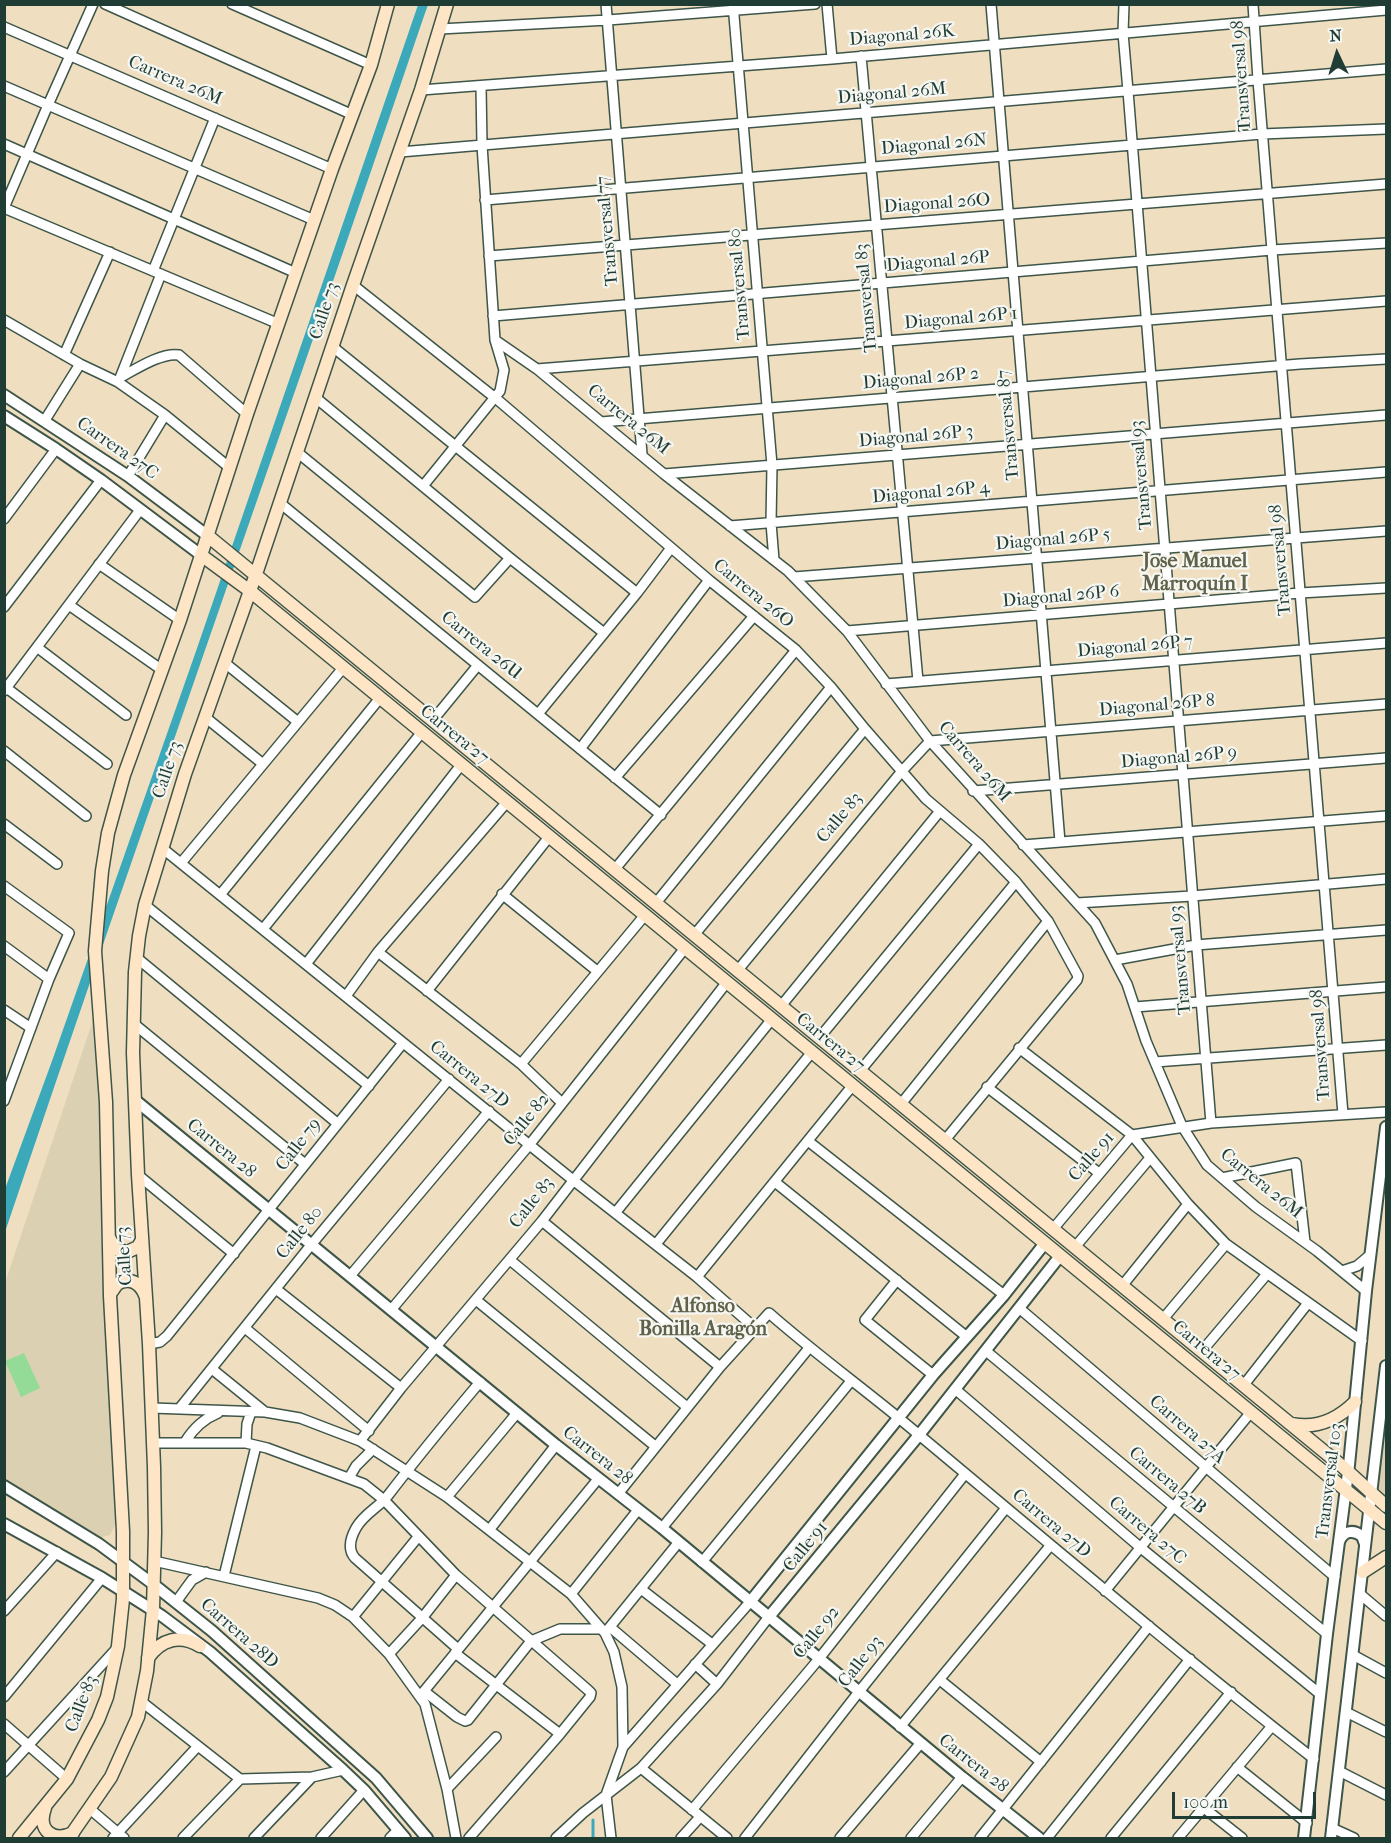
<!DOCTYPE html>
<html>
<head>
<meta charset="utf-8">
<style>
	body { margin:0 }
	#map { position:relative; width:1391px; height:1843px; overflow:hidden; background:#efdfc0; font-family:"IM FELL French Canon",serif }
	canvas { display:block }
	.frame { position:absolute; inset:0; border:6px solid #1f3d34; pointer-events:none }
	.north { position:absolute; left:1307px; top:24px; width:60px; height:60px; -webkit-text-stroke:4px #f6f6f2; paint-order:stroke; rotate:356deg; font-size:16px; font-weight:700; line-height:24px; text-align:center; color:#1f3d34 }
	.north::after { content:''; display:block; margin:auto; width:21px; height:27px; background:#1f3d34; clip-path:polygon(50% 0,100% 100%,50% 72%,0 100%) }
	.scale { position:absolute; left:1172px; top:1792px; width:144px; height:27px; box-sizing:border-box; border:3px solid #1f3d34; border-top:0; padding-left:8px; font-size:18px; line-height:21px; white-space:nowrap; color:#1f3d34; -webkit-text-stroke:4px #f6f6f2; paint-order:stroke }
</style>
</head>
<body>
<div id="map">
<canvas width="1391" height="1843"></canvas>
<div class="frame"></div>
<div class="north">N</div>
<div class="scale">100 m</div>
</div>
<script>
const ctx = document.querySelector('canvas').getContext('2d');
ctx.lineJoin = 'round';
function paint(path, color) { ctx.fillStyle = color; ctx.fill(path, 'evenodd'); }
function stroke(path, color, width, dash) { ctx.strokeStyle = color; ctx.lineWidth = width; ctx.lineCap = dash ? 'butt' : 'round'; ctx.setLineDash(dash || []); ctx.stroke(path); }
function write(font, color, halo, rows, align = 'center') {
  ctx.font = font + ' "IM FELL French Canon",serif'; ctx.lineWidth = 4.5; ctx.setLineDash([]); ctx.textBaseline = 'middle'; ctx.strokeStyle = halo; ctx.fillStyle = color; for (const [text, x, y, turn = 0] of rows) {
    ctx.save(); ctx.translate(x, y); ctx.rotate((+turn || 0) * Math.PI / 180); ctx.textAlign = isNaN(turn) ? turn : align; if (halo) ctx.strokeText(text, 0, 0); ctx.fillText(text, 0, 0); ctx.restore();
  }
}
const built = new Path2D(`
	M99 1002 117 1521 110 1535 98 1538 5 1486V1283Z
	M1379 1432 1386 1433V1506L1372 1493Z`);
const green = new Path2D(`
	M24 1353 40 1388 21 1397 5 1361Z`);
const water = new Path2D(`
	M418 5H428L424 16C286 422 142 826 5 1232V1189L52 1061 195 654Z`);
const stream = new Path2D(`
	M593 1820V1838`);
const minor = new Path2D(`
	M93 4 48 105 4 208 279 324
	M105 4 353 115
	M232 4 371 65
	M606 4 642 454
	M733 4 772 465 771 523 774 560
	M827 4 832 59
	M991 4 1060 842
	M1124 4 1123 33 1128 91 1211 1123
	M1253 4 1258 80 1343 1114
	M4 27 332 169
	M440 29 608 20 815 4
	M861 56 918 681
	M4 86 314 220
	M421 90 832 59 1386 10
	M4 144 296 273
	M400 152 1386 69
	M485 200 1262 134 1386 129
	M489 256 1386 184
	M153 271 215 118
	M353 285 499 401 709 580 796 650 831 687 865 729 926 799 979 844 1016 882 1048 921 1078 976 1077 980 945 1140
	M493 316 1272 250 1386 243
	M4 320 80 364 118 382 165 415 230 468
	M495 340 537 369 664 474 788 571 847 631 930 741 1095 923 1127 984 1146 1041 1182 1126 1207 1165 1256 1207 1317 1251 1366 1291
	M333 347 637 593
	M64 355 110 252
	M537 369 1386 301
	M121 377C136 369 162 352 179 355L247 414
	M120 378 161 274
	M316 398 510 558 604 633
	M45 420 80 364
	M601 422 1300 364 1386 359
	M297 452 475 597 510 558
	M664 474 1386 415
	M128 476 165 415
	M423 486 500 391 504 370 495 340 482 145 481 86
	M280 503 661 815
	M4 519 56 449
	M730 526 1386 472
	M99 564 180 620
	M794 577 1386 531
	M69 605 162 670
	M4 607 101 480
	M847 631 1300 593 1386 588
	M38 648 126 715
	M225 663 298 722
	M886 684 1386 643
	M4 686 107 764
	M4 691 140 510
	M538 714 637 593 671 548
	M205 717 263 764
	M433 720 478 665
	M580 749 709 580
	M4 751 86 816
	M615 778 754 616
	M973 791 1386 758
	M4 824 57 864
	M1023 845 1386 816
	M162 848 573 1180 697 1277 755 1328
	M181 863 343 668
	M615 869 796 650
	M4 886 69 933 49 979 4 1101
	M502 894 597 971
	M220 895 380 698
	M656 903 831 687
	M1077 903 1192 896 1386 879
	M145 905 369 1086
	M263 929 422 732
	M695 934 865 729
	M4 946 49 979
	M378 952 521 1064 562 1103
	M137 958 337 1123
	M1115 960 1196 945 1386 930
	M306 964 461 765
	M738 970 902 771 930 741 1386 704
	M427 991 549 837
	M346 996 378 952 507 802
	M781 1006 940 811
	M1135 1007 1386 987
	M4 1010 31 1028
	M133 1023 305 1164
	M820 1037 979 844
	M1019 1048 1132 1135 1188 1204 1226 1244 1362 1341
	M1155 1062 1386 1045
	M521 1064 645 915
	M860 1071 1016 882
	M987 1087 1099 1173
	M901 1104 1048 921
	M1132 1135 1211 1123 1386 1112
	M808 1141 1004 1295
	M138 1175 234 1254
	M1222 1178 1296 1163 1305 1242
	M775 1182 967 1337
	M616 1212 772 1019
	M542 1221 720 1367
	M1053 1229 1132 1135
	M656 1244 812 1052
	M1075 1247 1150 1158
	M510 1260 687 1407
	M1342 1271 1357 1266 1370 1255
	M350 1276 489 1111
	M697 1277 853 1085
	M897 1280 865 1320 933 1375
	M1122 1286 1188 1204
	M276 1289 401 1388
	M476 1300 655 1446
	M1019 1308 1335 1577
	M391 1310 530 1144 685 948
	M1163 1319 1226 1244
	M245 1328 369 1431
	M149 1344 160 1342 167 1336 403 1043
	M986 1351 1327 1634
	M1202 1351 1267 1274
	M212 1369 265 1412
	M1243 1386 1308 1303
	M955 1389 1141 1548 1320 1694
	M152 1408 265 1412 300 1418 360 1441 447 1497 571 1594 605 1633 614 1652 622 1687 623 1747 606 1795 611 1838
	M179 1409 311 1245 449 1079
	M360 1441 401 1388 542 1221 727 982
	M185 1442C193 1429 203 1419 218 1413
	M152 1443H246L267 1448 364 1484 384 1500 456 1575 588 1690 591 1693 590 1697 560 1734 469 1838
	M246 1443 247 1424 251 1412
	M349 1478 356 1466 373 1449
	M618 1494 720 1367 769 1313C811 1350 856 1383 900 1419 1037 1533 1173 1649 1314 1759
	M447 1497 517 1413
	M662 1528 809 1348
	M490 1529 556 1445
	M154 1561 318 1598 335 1605 353 1617 389 1654 425 1704 447 1789 456 1838
	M702 1562 851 1381
	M224 1576 256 1446
	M641 1589 712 1644
	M1105 1591 1251 1412
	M571 1594 638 1510
	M1360 1594 1386 1616
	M176 1602 192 1580 206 1572
	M4 1611 57 1552
	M353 1617 418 1537
	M610 1627 677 1684
	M605 1633 678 1543
	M458 1649 355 1558C347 1549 351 1537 356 1528 363 1515 377 1508 386 1498 416 1459 448 1420 480 1382
	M455 1653 560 1734
	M389 1654 423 1617 456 1575
	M1353 1655 1386 1673
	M695 1664 717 1684
	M940 1680 1041 1762
	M424 1691 457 1717 465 1721 468 1720 531 1641 560 1629H601
	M420 1696 598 1479
	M4 1697 102 1578
	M142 1702 240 1779 312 1777 343 1770
	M1346 1712 1386 1732
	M4 1724 67 1779
	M900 1727 1050 1546
	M623 1747 750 1602
	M1237 1767 1307 1823
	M641 1768 727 1838
	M1339 1771 1386 1795
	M4 1772 118 1647
	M447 1789 496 1737
	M1204 1808 1242 1838
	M90 1809 124 1838
	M692 1810 818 1660 965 1474
	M1332 1828 1354 1838
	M113 1838 198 1746
	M183 1838 240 1779
	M254 1838 312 1777
	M321 1838 364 1790
	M390 1838 398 1830
	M556 1838 583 1813 641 1768 717 1684 768 1618
	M681 1838 700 1817
	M745 1838 858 1693 1006 1508
	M840 1838 920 1744
	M911 1838 962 1777
	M980 1838 1149 1626
	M1047 1838 1190 1659
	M1111 1838 1231 1692
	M1178 1838 1272 1726`);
const tertiary = new Path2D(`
	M4 395 128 476 208 536
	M4 416 56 449 101 480 201 555
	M135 1100 556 1445 662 1528 962 1777 1039 1838
	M4 1486 99 1544 153 1584 212 1631 376 1778 427 1838
	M4 1524 102 1578 162 1616 210 1652 343 1770 364 1790 405 1838
	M1339 1542C1343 1531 1353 1529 1362 1536L1365 1544
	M750 1602 933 1375 1004 1295 1045 1243
	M768 1618 919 1435 1060 1256
	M1304 1838 1327 1634 1349 1465 1366 1291 1386 1127
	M1331 1838 1386 1366`);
const secondary = new Path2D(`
	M208 536 1343 1467 1386 1506
	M201 555 250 591 1386 1523
	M110 1239 115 1249 127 1252 138 1247 142 1240
	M110 1294 117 1284C129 1277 140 1282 145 1295
	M1292 1424C1317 1429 1337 1420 1355 1402
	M1363 1572 1386 1557
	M148 1658C161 1639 180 1634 200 1646
	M45 1808C37 1829 52 1843 73 1833
	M19 1838 67 1779 98 1720 107 1697 118 1646 123 1599V1531L110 1296 106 1102 95 951 102 871 108 833 124 775 180 620 247 414 332 169 371 65 388 4
	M69 1838 111 1777 138 1717 147 1671 153 1609 155 1532 154 1467 149 1344 138 1175 133 1053 135 972 139 936 145 905 185 774 256 574 353 285 421 90 447 4`);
const streetNames = [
	["Diagonal 26K",902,36,-5],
	["Transversal 98",1242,76,-94],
	["Carrera 26M",175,81,23],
	["Diagonal 26M",892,94,-5],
	["Diagonal 26N",934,145,-5],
	["Diagonal 26O",937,204,-4],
	["Transversal 77",608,231,-95],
	["Diagonal 26P",938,262,-5],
	["Transversal 80",740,284,-95],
	["Transversal 83",867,298,-95],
	["Calle 73",325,311,-72],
	["Diagonal 26P 1",961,319,-5],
	["Diagonal 26P 2",921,379,-5],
	["Carrera 26M",628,420,39],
	["Transversal 87",1009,425,-95],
	["Diagonal 26P 3",916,437,-5],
	["Carrera 27C",117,449,35],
	["Transversal 93",1142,475,-95],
	["Diagonal 26P 4",931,493,-5],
	["Diagonal 26P 5",1053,540,-5],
	["Transversal 98",1281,560,-95],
	["Carrera 26O",753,594,39],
	["Diagonal 26P 6",1061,597,-5],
	["Carrera 26U",481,646,39],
	["Diagonal 26P 7",1135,647,-5],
	["Diagonal 26P 8",1157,706,-5],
	["Carrera 27",454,735,39],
	["Diagonal 26P 9",1179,758,-5],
	["Carrera 26M",974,762,49],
	["Calle 73",168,770,-72],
	["Calle 83",840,818,-50],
	["Transversal 93",1181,960,-95],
	["Carrera 27",830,1043,39],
	["Transversal 98",1321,1045,-94],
	["Carrera 27D",469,1075,39],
	["Calle 82",527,1120,-51],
	["Calle 79",299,1145,-52],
	["Carrera 28",221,1149,39],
	["Calle 91",1092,1157,-49],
	["Carrera 26M",1261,1184,39],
	["Calle 83",532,1203,-52],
	["Calle 80",300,1233,-51],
	["Calle 73",125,1256,-94],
	["Carrera 27",1206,1351,40],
	["Carrera 27A",1187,1430,41],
	["Carrera 28",597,1456,38],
	["Carrera 27B",1167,1481,40],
	["Transversal 103",1330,1481,-83],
	["Carrera 27D",1051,1524,40],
	["Carrera 27C",1147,1531,40],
	["Calle 91",806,1547,-51],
	["Calle 92",817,1633,-51],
	["Carrera 28D",239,1634,41],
	["Calle 93",861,1662,-52],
	["Calle 83",82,1704,-69],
	["Carrera 28",973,1764,38]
];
const neighbourhoodNames = [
	["Jose Manuel",1195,562],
	["Marroquín I",1195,585],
	["Alfonso",703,1307],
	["Bonilla Aragón",703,1330]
];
paint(built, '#dbd1b2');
paint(green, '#93db96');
paint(water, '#3ca9bb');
stroke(stream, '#3ca9bb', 3);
stroke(minor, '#3e5549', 12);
stroke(tertiary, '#3e5549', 14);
stroke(secondary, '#3e5549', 15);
stroke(minor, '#fff', 9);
stroke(tertiary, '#fff', 10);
stroke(secondary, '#fde5c5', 12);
write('18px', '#1f3d34', '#f6f6f2', streetNames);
write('bold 20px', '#5f6248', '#f6f6f2', neighbourhoodNames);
</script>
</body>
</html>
